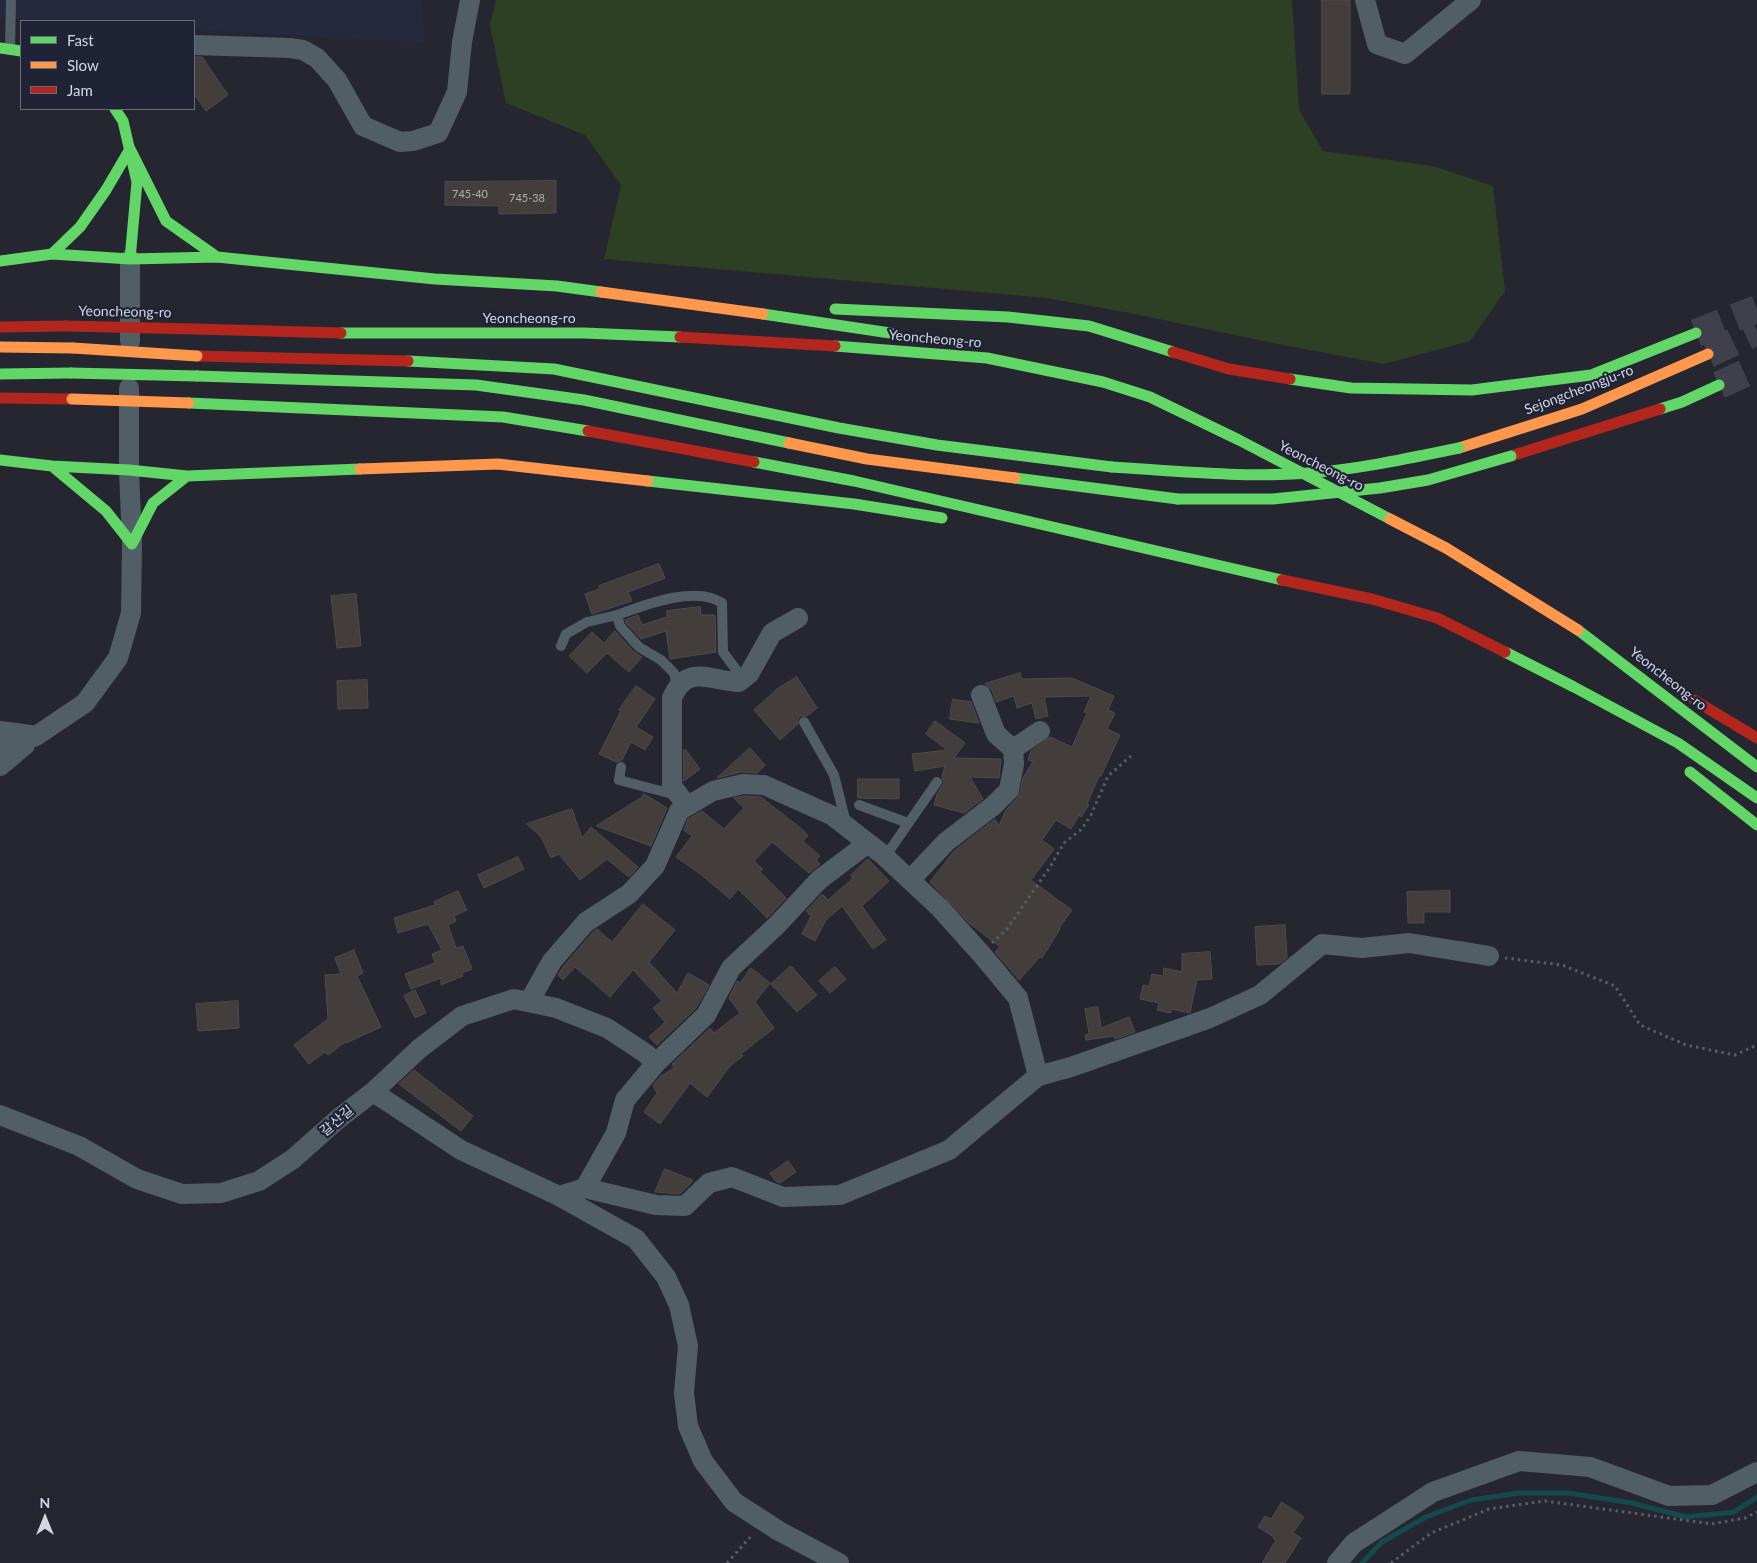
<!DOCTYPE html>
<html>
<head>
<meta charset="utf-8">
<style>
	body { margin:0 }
	#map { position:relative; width:1757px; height:1563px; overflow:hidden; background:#252630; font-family:Lato,sans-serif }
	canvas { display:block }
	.legend { position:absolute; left:20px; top:20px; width:175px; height:90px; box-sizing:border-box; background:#202335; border:1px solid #686b7a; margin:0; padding:6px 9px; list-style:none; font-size:15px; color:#d3d6e2 }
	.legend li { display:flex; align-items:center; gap:10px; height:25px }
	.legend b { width:25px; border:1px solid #686b7a }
	.north { position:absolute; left:20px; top:1493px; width:50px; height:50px; -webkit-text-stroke:4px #202335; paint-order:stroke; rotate:0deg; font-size:14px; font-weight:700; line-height:20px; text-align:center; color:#d3d6e2 }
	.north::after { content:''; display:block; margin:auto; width:18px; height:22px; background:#d3d6e2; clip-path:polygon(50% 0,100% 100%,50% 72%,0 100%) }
</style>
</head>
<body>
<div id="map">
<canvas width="1757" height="1563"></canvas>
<ul class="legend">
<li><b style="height:6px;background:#63d668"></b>Fast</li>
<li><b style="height:6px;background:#ff974d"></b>Slow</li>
<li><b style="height:6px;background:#b3261e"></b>Jam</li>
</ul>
<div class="north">N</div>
</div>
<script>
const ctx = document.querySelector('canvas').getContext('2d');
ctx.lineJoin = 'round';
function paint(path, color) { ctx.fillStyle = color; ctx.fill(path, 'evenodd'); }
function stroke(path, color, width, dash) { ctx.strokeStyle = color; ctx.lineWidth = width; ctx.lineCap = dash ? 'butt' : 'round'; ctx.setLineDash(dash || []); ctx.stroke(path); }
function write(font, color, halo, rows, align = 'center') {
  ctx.font = font + ' Lato,"Noto Sans KR",sans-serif'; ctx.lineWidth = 4.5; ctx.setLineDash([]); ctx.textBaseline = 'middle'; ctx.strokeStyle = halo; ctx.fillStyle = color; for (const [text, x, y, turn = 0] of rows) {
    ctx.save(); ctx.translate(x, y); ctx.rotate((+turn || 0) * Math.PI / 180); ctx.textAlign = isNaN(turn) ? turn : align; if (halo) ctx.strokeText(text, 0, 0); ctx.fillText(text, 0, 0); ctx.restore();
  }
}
const built = new Path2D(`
	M0 0H421L425 43 194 30V21H50L0 18Z`);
const green = new Path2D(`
	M496 0H1292L1299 110 1323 151 1433 166 1493 186 1505 291 1470 341 1384 364 1268 342 1130 313 1047 298 604 259 621 185 585 135 506 103 490 25Z`);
const stream = new Path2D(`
	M1362 1563 1382 1542 1426 1517 1471 1500 1519 1493H1568L1632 1503 1686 1517 1734 1512 1757 1497`);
const building = new Path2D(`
	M1322 0H1350V94H1322Z
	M194 57H202L228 95 206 111 194 94Z
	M556 181V213L499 214V206L445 205V182Z
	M659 564 665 578 628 592 632 601 592 614 585 594 600 589 599 586Z
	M356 594 361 646 337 648 331 596Z
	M700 607 701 615H715L716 652 670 659 666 631 641 639 626 623 625 620 638 615 642 625 667 617V611Z
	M615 631 634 652 642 657 629 672 607 653 587 673 569 656 592 632 604 643Z
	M1020 673 1022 679 1072 678 1114 696 1108 710 1115 713 1107 729 1120 735 1101 776H1099L1087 804 1089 805 1081 817 1079 815 1071 829 1056 820 1042 840 1054 849 1031 880 1072 910 1059 928 1060 929 1042 958 1040 957 1019 980 995 952 1000 947 969 923 930 882 954 851 995 819 998 824V828L1006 810 1017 798 1020 793 1023 778 1033 762 1028 760 1031 751 1050 737 1072 747 1087 713 1084 712 1091 696 1044 697 1048 716 1036 719 1032 703 1017 708 1014 696 996 702 992 690 985 684Z
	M797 677 817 708 807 716H800L798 719V724L780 740 754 710 777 689Z
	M367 680 368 708 338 709 337 681Z
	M636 686 655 699 636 727 653 737 645 750 631 742 622 760 616 762 599 754 621 711 619 710Z
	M953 699 971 702 979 723 950 719Z
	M935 721 965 743 954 758 1001 759 999 778 970 777 983 799 964 813 934 805 937 794 944 783 942 777 945 766 915 771 912 754 947 750 926 734Z
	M750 748 765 765 757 773 741 772 717 778Z
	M684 750H686L700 769 684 781Z
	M858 779H899V799L858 798Z
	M644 794 667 808 651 846 596 826 642 797Z
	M744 796 761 797 803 830 808 836 803 841 820 856 816 860 820 864 809 873 772 842 754 861 763 869 760 872 786 898 767 918 738 889 730 899 703 876 676 857 692 836 684 830 688 819 702 811 724 829 744 808 734 798Z
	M572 809 582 838 591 827 638 867 629 877 607 859 580 880 559 854 551 858 541 837 527 824Z
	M518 857 524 869 484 888 478 875Z
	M868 859 889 881 862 906 886 940 873 949 842 906 826 920 815 941 802 934 811 916 806 911 822 894 828 900 853 878 851 875Z
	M458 891 467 910 454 916 456 921 448 925 456 948 463 946 472 969 462 973 463 976 441 985V978L411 989 405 974 435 963 432 954 442 950 428 924 398 933 394 918 435 905 434 902Z
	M1450 891V912H1424V923H1408L1407 892Z
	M643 904 675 930 649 962 677 993 688 973 709 985 696 1008 657 1045 649 1037 665 1022 653 1008 662 1001 633 970 610 997 575 967 563 980 558 975 562 968 594 931 597 929 612 942Z
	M1285 925 1287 958 1279 964 1257 965 1255 927Z
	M354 950 363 973 357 976 381 1027 346 1043 345 1042 328 1055 325 1052 309 1064 294 1045 328 1019 325 975 341 974 335 958Z
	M1210 952 1212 979 1197 980 1190 1013 1171 1009V1013L1157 1010 1159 1003 1140 999 1143 985 1149 986 1152 974 1163 976 1164 968 1182 972V954Z
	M791 966 817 995 797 1012 771 984Z
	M835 967 846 979 830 993 819 981Z
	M751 968 770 983 755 1002 774 1028 741 1054 743 1056 731 1065 707 1097 690 1083 660 1124 644 1112 657 1093 653 1085 661 1076 674 1068 672 1064 710 1028 714 1033 740 1013 729 998 737 981 740 983Z
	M415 990 426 1013 415 1018 404 996Z
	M238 1001 239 1028 198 1031 196 1004Z
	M1098 1007 1101 1028 1129 1017 1135 1032 1115 1039 1114 1036 1086 1040 1085 1035 1089 1034 1085 1009Z
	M414 1070 473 1116 461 1131 399 1084Z
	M788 1161 796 1172 780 1183 776 1181 770 1174Z
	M665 1169 693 1180 691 1183 680 1194 655 1192Z
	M1282 1502 1304 1517 1293 1533 1301 1538 1285 1563H1262L1276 1540 1273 1538 1274 1537 1258 1527 1265 1516 1271 1519Z`);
const highwayTunnel = new Path2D(`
	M1696 333 1757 309
	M1708 354 1757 331
	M1719 385 1757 368`);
const path = new Path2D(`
	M992 943 1007 929 1050 867 1064 843 1082 829 1091 815 1108 776 1131 756
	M1505 958 1562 965 1615 986 1640 1025 1686 1045 1735 1055 1757 1045
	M727 1563 753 1534
	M1391 1563 1431 1533 1489 1509 1545 1501 1712 1524 1745 1518 1757 1512`);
const lane = new Path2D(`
	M10 48 11 0
	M561 646 566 634 587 622 617 615
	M677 686 674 673 661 660 639 647 620 626 617 615C645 605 695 585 722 603L723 652 743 679
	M804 722 834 775 846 823
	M621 767 619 780 676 795
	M859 805 908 823
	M885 857 937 782`);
const street = new Path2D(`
	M1365 0 1377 44 1405 54 1471 0
	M194 45 290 48 303 50 317 58 337 80 363 126 400 142 413 141 438 133 457 92 462 42 470 0
	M130 341V259
	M0 731 31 735
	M0 749 36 736 85 703 118 658 131 613 132 544 129 470V388
	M1013 749 1040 731
	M0 766 25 745
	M687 806 672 786V698C687 663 710 681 739 682L749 674 772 633 798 618
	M910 880 946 842 993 806 1009 790 1014 764 1013 749 996 734 981 695
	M529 1002 552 961 586 922 629 894 655 866 679 811 713 791 743 784 764 785 833 816 882 854 940 908 983 956 1018 998 1038 1076
	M373 1092 461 1150 559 1196 636 1239 666 1277 679 1305 688 1346 684 1393 688 1426 703 1461 734 1502 779 1531 839 1563
	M0 1115 79 1146 137 1179 182 1194 221 1193 259 1181 293 1159 338 1119 373 1092 419 1049 462 1016 514 999 556 1008 607 1028 645 1053 656 1063
	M585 1188 616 1133 625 1100 656 1063 706 1015 731 968 777 925 819 880 868 843
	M559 1196 585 1188 656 1205 685 1206 709 1183 732 1177 783 1197 840 1195 949 1150 1038 1076 1071 1067 1210 1018 1260 995 1322 944 1362 948 1409 943 1489 956 1460 951
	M1337 1563 1354 1543 1433 1492 1519 1461 1590 1467 1669 1496 1712 1495 1757 1472`);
const fast = new Path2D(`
	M0 48 21 51
	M115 109 123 121 137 182 130 259
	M130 149 166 221 217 257
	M52 254 80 227 106 190 130 149
	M0 261 52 254 130 259 217 257 435 279 557 286 601 292
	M835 309 1008 317 1089 326 1173 352
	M763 314 890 333
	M341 333H584L680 337
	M835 346 987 358 1103 382 1150 397 1239 440 1390 519
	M408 361 554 369 839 428 937 445 1112 467
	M0 374 71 373
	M197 376 476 385 584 400 789 443
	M1290 379 1351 388 1472 390 1591 375 1696 333
	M189 403 503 417 588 431
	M1660 409 1682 402 1719 385
	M0 460 52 466 129 470 187 476 360 469
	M754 462 854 481 1282 580
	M52 466 106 511 132 544 153 503 187 476
	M1015 478 1178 499
	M648 481 854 504 942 518
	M1578 630 1757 767
	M1505 652 1574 687 1678 743 1757 798
	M1690 772 1757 825`);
const slow = new Path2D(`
	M601 292 763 314
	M0 347 73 348
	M789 443 867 459 1015 478
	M1459 448 1582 409 1708 354
	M360 469 498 464 648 481
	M1390 519 1446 548 1578 630`);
const jam = new Path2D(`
	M0 327 66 326
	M196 329 341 333
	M680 337 835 346
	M1173 352 1229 369 1290 379
	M197 356 408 361
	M0 398 72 399
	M588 431 754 462
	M1511 456 1660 409
	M1282 580 1372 599 1437 618 1505 652
	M1694 700 1757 738`);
const fastBridge = new Path2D(`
	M71 373 197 376
	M1112 467C1177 471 1244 478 1309 473 1360 469 1410 458 1459 448
	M1178 499H1273L1380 488 1428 480 1511 456`);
const slowBridge = new Path2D(`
	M73 348 197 356
	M72 399 189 403`);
const jamBridge = new Path2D(`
	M66 326 196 329`);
const numberNames = [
	["745-40",470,194],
	["745-38",527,198]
];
const streetNames = [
	["Yeoncheong-ro",125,312,1],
	["Yeoncheong-ro",529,318],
	["Yeoncheong-ro",935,339,5],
	["Sejongcheongju-ro",1579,390,-21],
	["Yeoncheong-ro",1321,466,27],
	["Yeoncheong-ro",1668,679,38],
	["갈산길",337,1121,-40]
];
paint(built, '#26293e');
paint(green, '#2e4023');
stroke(stream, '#144a4b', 5);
paint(building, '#433d3c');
stroke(building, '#4e4b4d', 1);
stroke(highwayTunnel, '#3f404b', 28, [28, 14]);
stroke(path, '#575e66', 3, [2.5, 4]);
stroke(lane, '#515e66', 10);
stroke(street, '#515e66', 20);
stroke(fast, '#63d668', 11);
stroke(slow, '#ff974d', 11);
stroke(jam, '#b3261e', 11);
stroke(fastBridge, '#63d668', 11);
stroke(slowBridge, '#ff974d', 11);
stroke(jamBridge, '#b3261e', 11);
write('11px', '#afb0b8', null, numberNames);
write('14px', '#d3d6e2', '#202335', streetNames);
</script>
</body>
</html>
